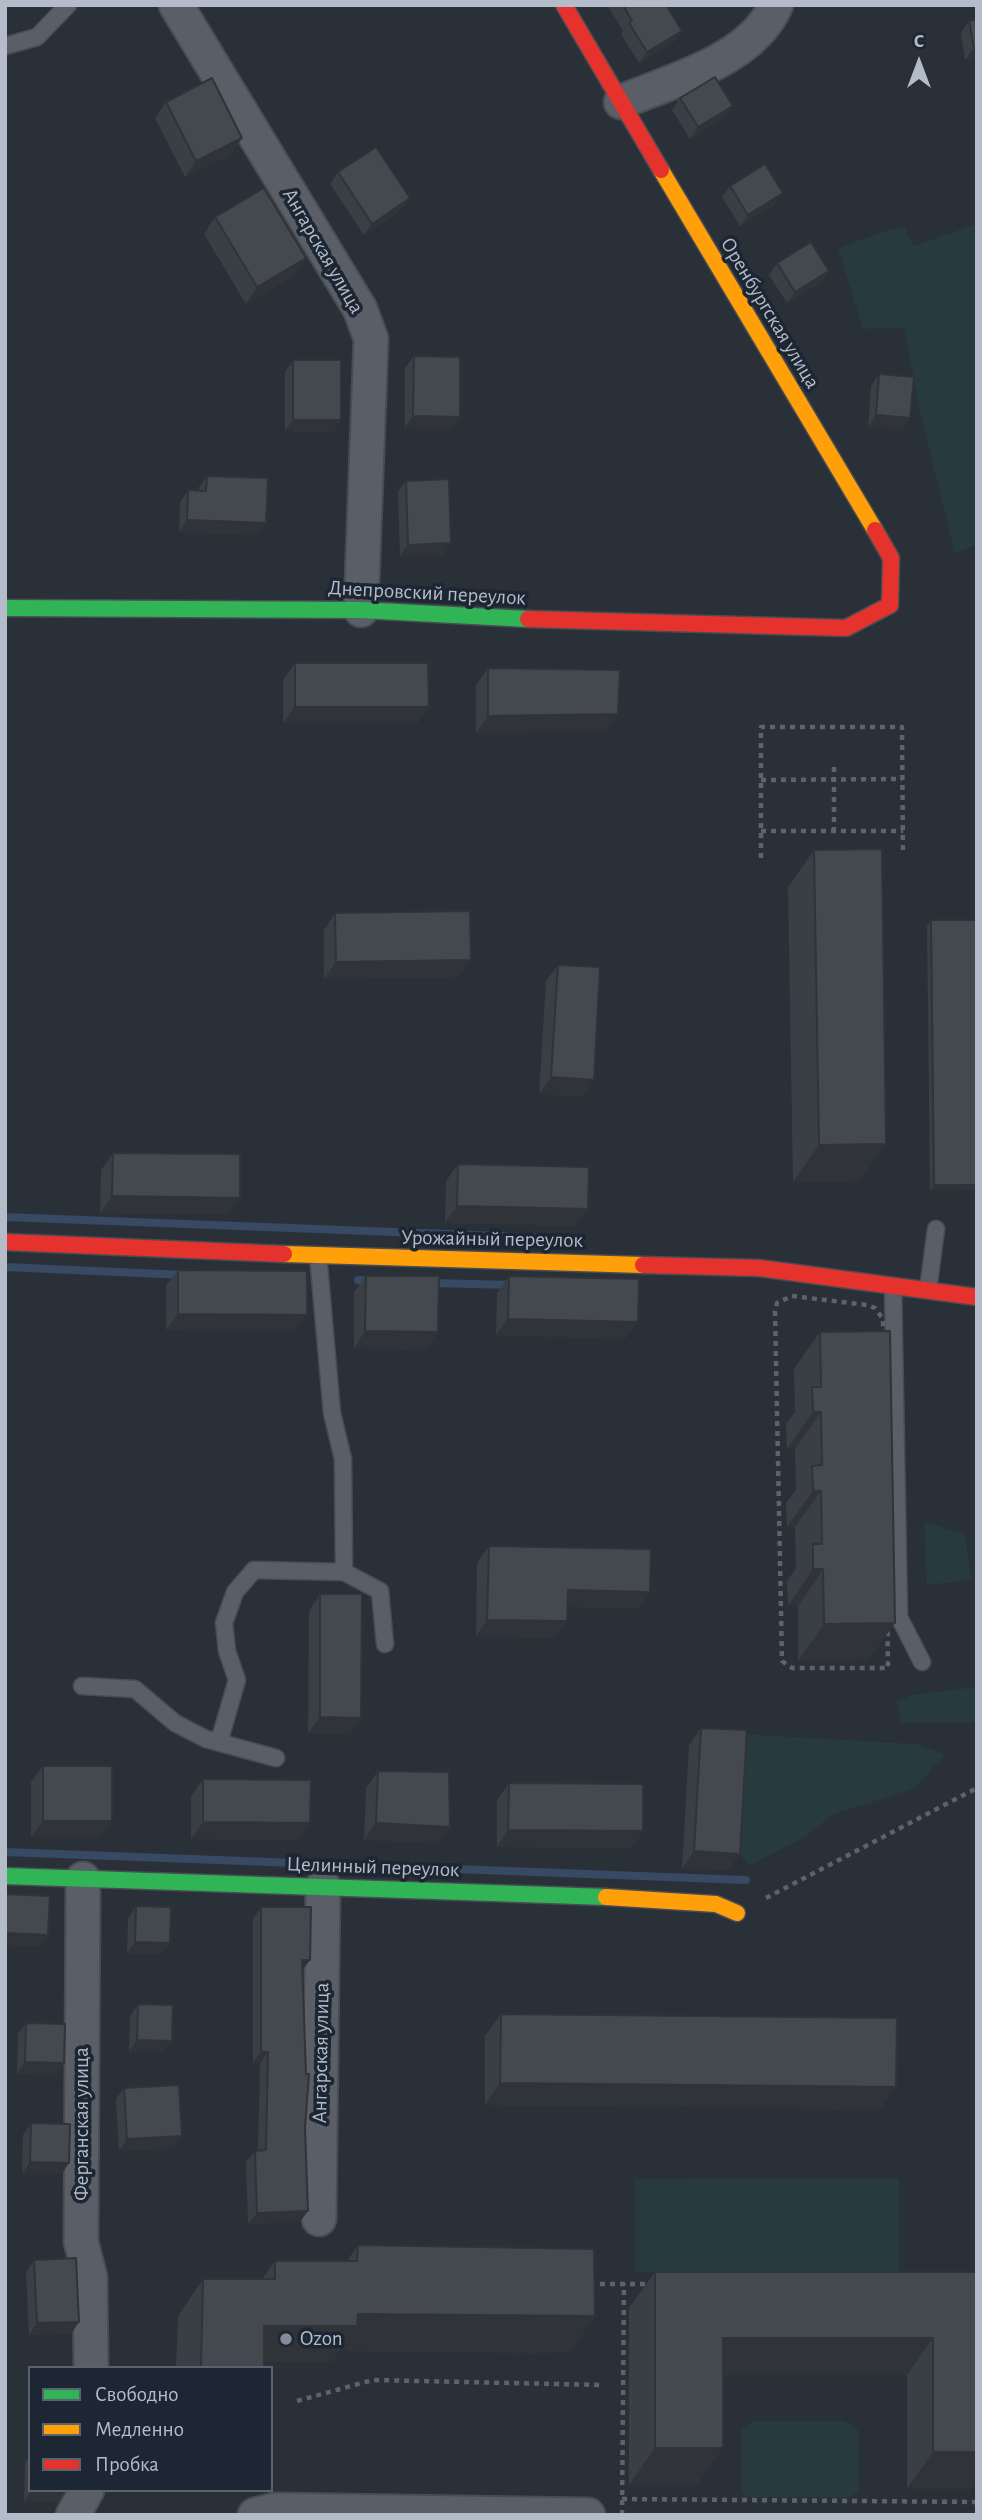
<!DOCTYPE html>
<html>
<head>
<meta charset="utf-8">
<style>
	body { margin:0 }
	#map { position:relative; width:982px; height:2520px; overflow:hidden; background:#2a3038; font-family:"Alegreya Sans",sans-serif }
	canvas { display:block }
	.frame { position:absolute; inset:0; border:7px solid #b4bcc9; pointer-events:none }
	.legend { position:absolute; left:28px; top:2366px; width:245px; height:126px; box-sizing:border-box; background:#1d2633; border:2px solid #59626f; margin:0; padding:9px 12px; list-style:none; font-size:21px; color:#b4bcc9 }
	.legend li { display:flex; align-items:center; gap:14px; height:35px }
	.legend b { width:35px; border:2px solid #59626f }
	.north { position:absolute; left:884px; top:28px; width:70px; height:70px; -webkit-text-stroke:5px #1d2633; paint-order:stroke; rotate:0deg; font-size:19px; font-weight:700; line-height:28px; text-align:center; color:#b4bcc9 }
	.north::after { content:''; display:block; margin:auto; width:24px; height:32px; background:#b4bcc9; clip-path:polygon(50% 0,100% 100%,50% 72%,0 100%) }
</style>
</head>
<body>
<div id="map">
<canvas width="982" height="2520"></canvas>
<div class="frame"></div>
<ul class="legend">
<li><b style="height:9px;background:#30b455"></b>Свободно</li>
<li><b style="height:9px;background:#ff9f0a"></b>Медленно</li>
<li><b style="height:9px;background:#e5322d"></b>Пробка</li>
</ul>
<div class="north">С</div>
</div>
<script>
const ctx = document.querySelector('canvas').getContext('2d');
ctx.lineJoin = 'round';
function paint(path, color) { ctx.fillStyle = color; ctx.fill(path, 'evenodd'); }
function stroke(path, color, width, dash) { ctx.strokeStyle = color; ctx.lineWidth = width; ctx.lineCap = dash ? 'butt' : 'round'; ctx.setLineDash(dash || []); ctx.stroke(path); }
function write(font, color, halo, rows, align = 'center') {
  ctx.font = font + ' "Alegreya Sans",sans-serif'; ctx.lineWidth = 7; ctx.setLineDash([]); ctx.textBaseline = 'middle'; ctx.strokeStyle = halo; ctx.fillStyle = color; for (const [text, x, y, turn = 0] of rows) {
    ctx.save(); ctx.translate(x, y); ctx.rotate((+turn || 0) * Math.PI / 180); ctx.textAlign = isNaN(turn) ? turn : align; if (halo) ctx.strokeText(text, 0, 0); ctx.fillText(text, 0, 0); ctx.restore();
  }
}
const green = new Path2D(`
	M977 224V545L955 553 919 407 904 328 863 329 838 248 885 231 905 227 913 246Z
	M924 1522 965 1534 971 1580 927 1585Z
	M977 1687V1722H901L897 1701 912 1695Z
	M742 1734 915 1744 945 1754 915 1788 832 1815 805 1837 748 1866 736 1847Z
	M899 2178V2272H635V2179Z
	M753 2421H844L858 2430 859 2492 850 2497H745L742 2490V2429Z`);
const stream = new Path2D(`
	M5 1217 577 1239
	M5 1267 185 1275
	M358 1280 373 1281
	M431 1283 513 1285
	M5 1852 746 1880`);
const path = new Path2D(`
	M834 767V831
	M761 780 902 779
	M761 831H903
	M761 858V727H902L903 855
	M792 1296 867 1305 875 1308 883 1319 888 1668H792L782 1661 775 1311 777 1303Z
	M766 1898 977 1788
	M600 2284H652
	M297 2401 373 2380 603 2385
	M622 2499 977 2502
	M622 2515 624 2284`);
const lane = new Path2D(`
	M5 46 37 37 68 5
	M318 1255 332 1413 343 1459 344 1572
	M893 1286 899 1617 922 1662
	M928 1290 936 1229
	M82 1686 135 1689 175 1723 206 1739 276 1758
	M219 1742 237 1680 227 1651 224 1623 235 1592 254 1570 344 1572 380 1591 385 1644`);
const street = new Path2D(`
	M176 5 360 309 371 339 361 610
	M621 102C673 80 751 61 776 5
	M83 1879 81 2242 90 2277 91 2368
	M319 2219 323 1886
	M73 2515 87 2490
	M255 2515 275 2510 588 2515`);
const fast = new Path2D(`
	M5 608 361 610 528 619
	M5 1876 606 1897`);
const slow = new Path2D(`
	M661 170 875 530
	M284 1254 643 1265
	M606 1897 716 1904 737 1913`);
const jam = new Path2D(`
	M564 5 661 170
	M528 619 846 628 890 605 891 558 875 530
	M5 1242 284 1254
	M643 1265 759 1268 977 1297`);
const wall = new Path2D(`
	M607 5H666L682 31 674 42 639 63 621 34 623 31Z
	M969 21 977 56 965 60 961 33Z
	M680 98 725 117 690 139 672 110Z
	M166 102 231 155 185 177 155 118Z
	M338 172 402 210 364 235 330 184Z
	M730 186 775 205 740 226 722 197Z
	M215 217 306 258 295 275 246 304 204 234Z
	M777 263 829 271 821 282 787 303 769 275Z
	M414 356 460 417 452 429 405 428V368Z
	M293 360 341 420 333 432 285 431V372Z
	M879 374 910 418 902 429 868 427 871 386Z
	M207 476 258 535 179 532 180 502 188 490 199 491V487Z
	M406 481 443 555 400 556 398 492Z
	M295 663 429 707 417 723H283V680Z
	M488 668 618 714 607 731 476 733V685Z
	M814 850 860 1181 793 1182 788 887Z
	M335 913 471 960 459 977 324 979V930Z
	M931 920 977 1190 930 1191 927 926Z
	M558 965 594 1080 582 1097 539 1094 546 981Z
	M113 1153 228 1214 100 1213 101 1170Z
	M458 1164 576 1226 445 1223 446 1181Z
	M178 1270 295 1332 166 1330V1286Z
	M366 1276 438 1332 427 1349 354 1348V1292Z
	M509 1276 626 1339 496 1335 497 1293Z
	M820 1332 869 1660 798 1661V1606H788L787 1581 796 1568 795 1527H787L786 1503 796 1490 795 1449H787L786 1424 795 1412 794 1369Z
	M489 1546 650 1592 638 1608 567 1607 555 1638 476 1636 477 1563Z
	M320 1594 350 1734H308L309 1611Z
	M701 1728 728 1870 682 1868 689 1745Z
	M43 1766 112 1821 100 1837H31V1782Z
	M378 1771 450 1827 438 1843 364 1840 366 1788Z
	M203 1779 299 1840 191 1839V1796Z
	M509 1783 643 1831 631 1848 497 1847V1800Z
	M136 1906 162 1954H127L128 1918Z
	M261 1907 303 1971 300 2222 248 2224 246 2162 255 2151H258L260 2063H253V1919Z
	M138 2004 164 2052H129L130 2016Z
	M501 2014 881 2109 485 2105V2036Z
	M26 2023 64 2063 56 2075 17 2074 18 2034Z
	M124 2088 182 2136 174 2148 119 2151 116 2099Z
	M31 2123 61 2175 22 2174 23 2135Z
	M358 2245 595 2316 569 2353 339 2351 331 2362H264V2368H176L178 2316 203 2279H262L275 2261H347Z
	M34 2260 71 2334 29 2335 26 2272Z
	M655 2272H977L971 2489H907V2375H723L697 2485H629V2308Z
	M30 2456V2490H66L58 2502H24L25 2463Z`);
const shadedWall = new Path2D(`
	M682 31 674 42 639 63 647 52Z
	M977 47V56L965 60 974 48Z
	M733 106 725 117 690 139 698 127Z
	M242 138 231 155 185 177 196 161Z
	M783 193 775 205 740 226 748 215Z
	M410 198 402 210 364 235 372 224Z
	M306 258 295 275 246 304 257 287Z
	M829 271 821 282 787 303 795 292Z
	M876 415 910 418 902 429 868 427Z
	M413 416 460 417 452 429 405 428Z
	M293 420H341L333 432 285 431Z
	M187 520 266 523 258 535 179 532Z
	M451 543 443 555 400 556 408 545Z
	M295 707H429L417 723H283Z
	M618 714 607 731 476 733 488 716Z
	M471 960 459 977 324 979 336 962Z
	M551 1077 594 1080 582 1097 539 1094Z
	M886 1144 860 1181 793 1182 819 1145Z
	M934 1185H977V1190L930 1191Z
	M112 1196 240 1198 228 1214 100 1213Z
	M457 1206 588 1209 576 1226 445 1223Z
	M178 1314 307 1315 295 1332 166 1330Z
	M508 1319 638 1322 626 1339 496 1335Z
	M365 1331 438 1332 427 1349 354 1348Z
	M813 1412H821L795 1449H787Z
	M813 1491H821L795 1527H787Z
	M813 1569H823L798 1606H788Z
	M568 1590 650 1592 638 1608 556 1607Z
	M487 1620 567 1621 555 1638 476 1636Z
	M895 1623 869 1660 798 1661 824 1624Z
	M320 1717 361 1718 350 1734H308Z
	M43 1821H112L100 1837H31Z
	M203 1822 310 1823 299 1840 191 1839Z
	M376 1823 450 1827 438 1843 364 1840Z
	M508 1830 643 1831 631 1848 497 1847Z
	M694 1851 740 1854 728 1870 682 1868Z
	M5 1933 48 1935 40 1947 5 1945Z
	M135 1942 170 1943 162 1954H127Z
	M302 1960H310L302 1971Z
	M137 2040 172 2041 164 2052H129Z
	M261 2052H268L260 2063H253Z
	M25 2062 64 2063 56 2075 17 2074Z
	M500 2083 896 2087 881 2109 485 2105Z
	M182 2136 174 2148 119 2151 127 2139Z
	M30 2162 69 2163 61 2175 22 2174Z
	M308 2211 300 2222 248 2224 257 2213Z
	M358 2314 595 2316 569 2353 339 2351 331 2362H239L264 2326Z
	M79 2322 71 2334 29 2335 37 2323Z
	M723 2338H933L907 2375H697Z
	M655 2448H723L697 2485H629Z
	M933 2452H977V2481L971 2489H907Z
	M32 2490 66 2491 58 2502H24Z
	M162 2490H223L222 2492H161Z`);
const building = new Path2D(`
	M623 5H666L682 31 647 52 629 23 632 21Z
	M977 19V47L974 48 969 21Z
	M715 77 733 106 698 127 680 98Z
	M212 78 242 138 196 161 166 102Z
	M376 147 410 198 372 224 338 172Z
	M765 164 783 193 748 215 730 186Z
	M264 188 306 258 257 287 215 217Z
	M811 242 829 271 795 292 777 263Z
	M414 356 460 357V417L413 416Z
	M293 360H341V420H293Z
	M879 374 914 377 910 418 876 415Z
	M207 476 268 478 266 523 187 520 188 490 206 491Z
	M449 479 451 543 408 545 406 481Z
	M295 663H428L429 707H295Z
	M488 668 620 670 618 714 488 716Z
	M882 849 886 1144 819 1145 814 850Z
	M470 911 471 960 336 962 335 913Z
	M931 920H977V1185H934Z
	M558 965 600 967 594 1080 551 1077Z
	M113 1153 240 1154V1198L112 1196Z
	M458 1164 589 1167 588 1209 457 1206Z
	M178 1270 307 1271V1315L178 1314Z
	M366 1276H439L438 1332 365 1331Z
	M509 1276 639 1279 638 1322 508 1319Z
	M890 1331 895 1623 824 1624 823 1569H813V1544H822L821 1491H813L812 1466 822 1465 821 1412H813L812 1387H821L820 1332Z
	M489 1546 651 1549 650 1592 568 1590 567 1621 487 1620Z
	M320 1594H362L361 1718 320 1717Z
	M701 1728 747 1730 740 1854 694 1851Z
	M43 1766H112V1821H43Z
	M378 1771 449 1772 450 1827 376 1823Z
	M203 1779 311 1780 310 1823 203 1822Z
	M509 1783 643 1784V1831L508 1830Z
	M5 1894 50 1896 48 1935 5 1933Z
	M136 1906 171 1907 170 1943 135 1942Z
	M261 1907H311L310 1960H302L306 2074H309L305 2128 308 2211 257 2213 255 2151 266 2150 268 2052H261Z
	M138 2004 173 2005 172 2041 137 2040Z
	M501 2014 897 2018 896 2087 500 2083Z
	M26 2023 65 2024 64 2063 25 2062Z
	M179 2085 182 2136 127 2139 124 2088Z
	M31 2123 70 2124 69 2163 30 2162Z
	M358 2245 594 2249 595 2316 358 2314 357 2326H264V2368H201L203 2279H275V2261H357Z
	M76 2258 79 2322 37 2323 34 2260Z
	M655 2272H977V2452H933V2338H723V2448H655Z`);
const markers = [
	[286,2339,7,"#848b96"]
];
const streetNames = [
	["Ангарская улица",323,251,60],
	["Оренбургская улица",770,313,59],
	["Днепровский переулок",427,593,3],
	["Урожайный переулок",492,1239,1],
	["Целинный переулок",373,1867,2],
	["Ангарская улица",321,2053,-89],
	["Ферганская улица",82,2124,-90]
];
const poiNames = [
	["Ozon",300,2339]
];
paint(green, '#273a3e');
stroke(stream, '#384963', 8);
stroke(lane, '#484c53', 19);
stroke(street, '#484c53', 37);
stroke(fast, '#484c53', 19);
stroke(slow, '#484c53', 19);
stroke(jam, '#484c53', 19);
stroke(path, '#5d636a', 4.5, [5, 5]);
stroke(lane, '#5a5e66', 16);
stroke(street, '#5a5e66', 33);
stroke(fast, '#30b455', 16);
stroke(slow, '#ff9f0a', 16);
stroke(jam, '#e5322d', 16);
paint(wall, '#3a3f45');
paint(shadedWall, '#303338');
paint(building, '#444950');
stroke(building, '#303338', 2);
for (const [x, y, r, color] of markers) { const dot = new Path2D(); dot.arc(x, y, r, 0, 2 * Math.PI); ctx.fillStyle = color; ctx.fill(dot); stroke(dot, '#1d2633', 2.5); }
write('21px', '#b4bcc9', '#1d2633', streetNames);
write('21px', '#b4bcc9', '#1d2633', poiNames, 'left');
</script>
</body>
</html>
